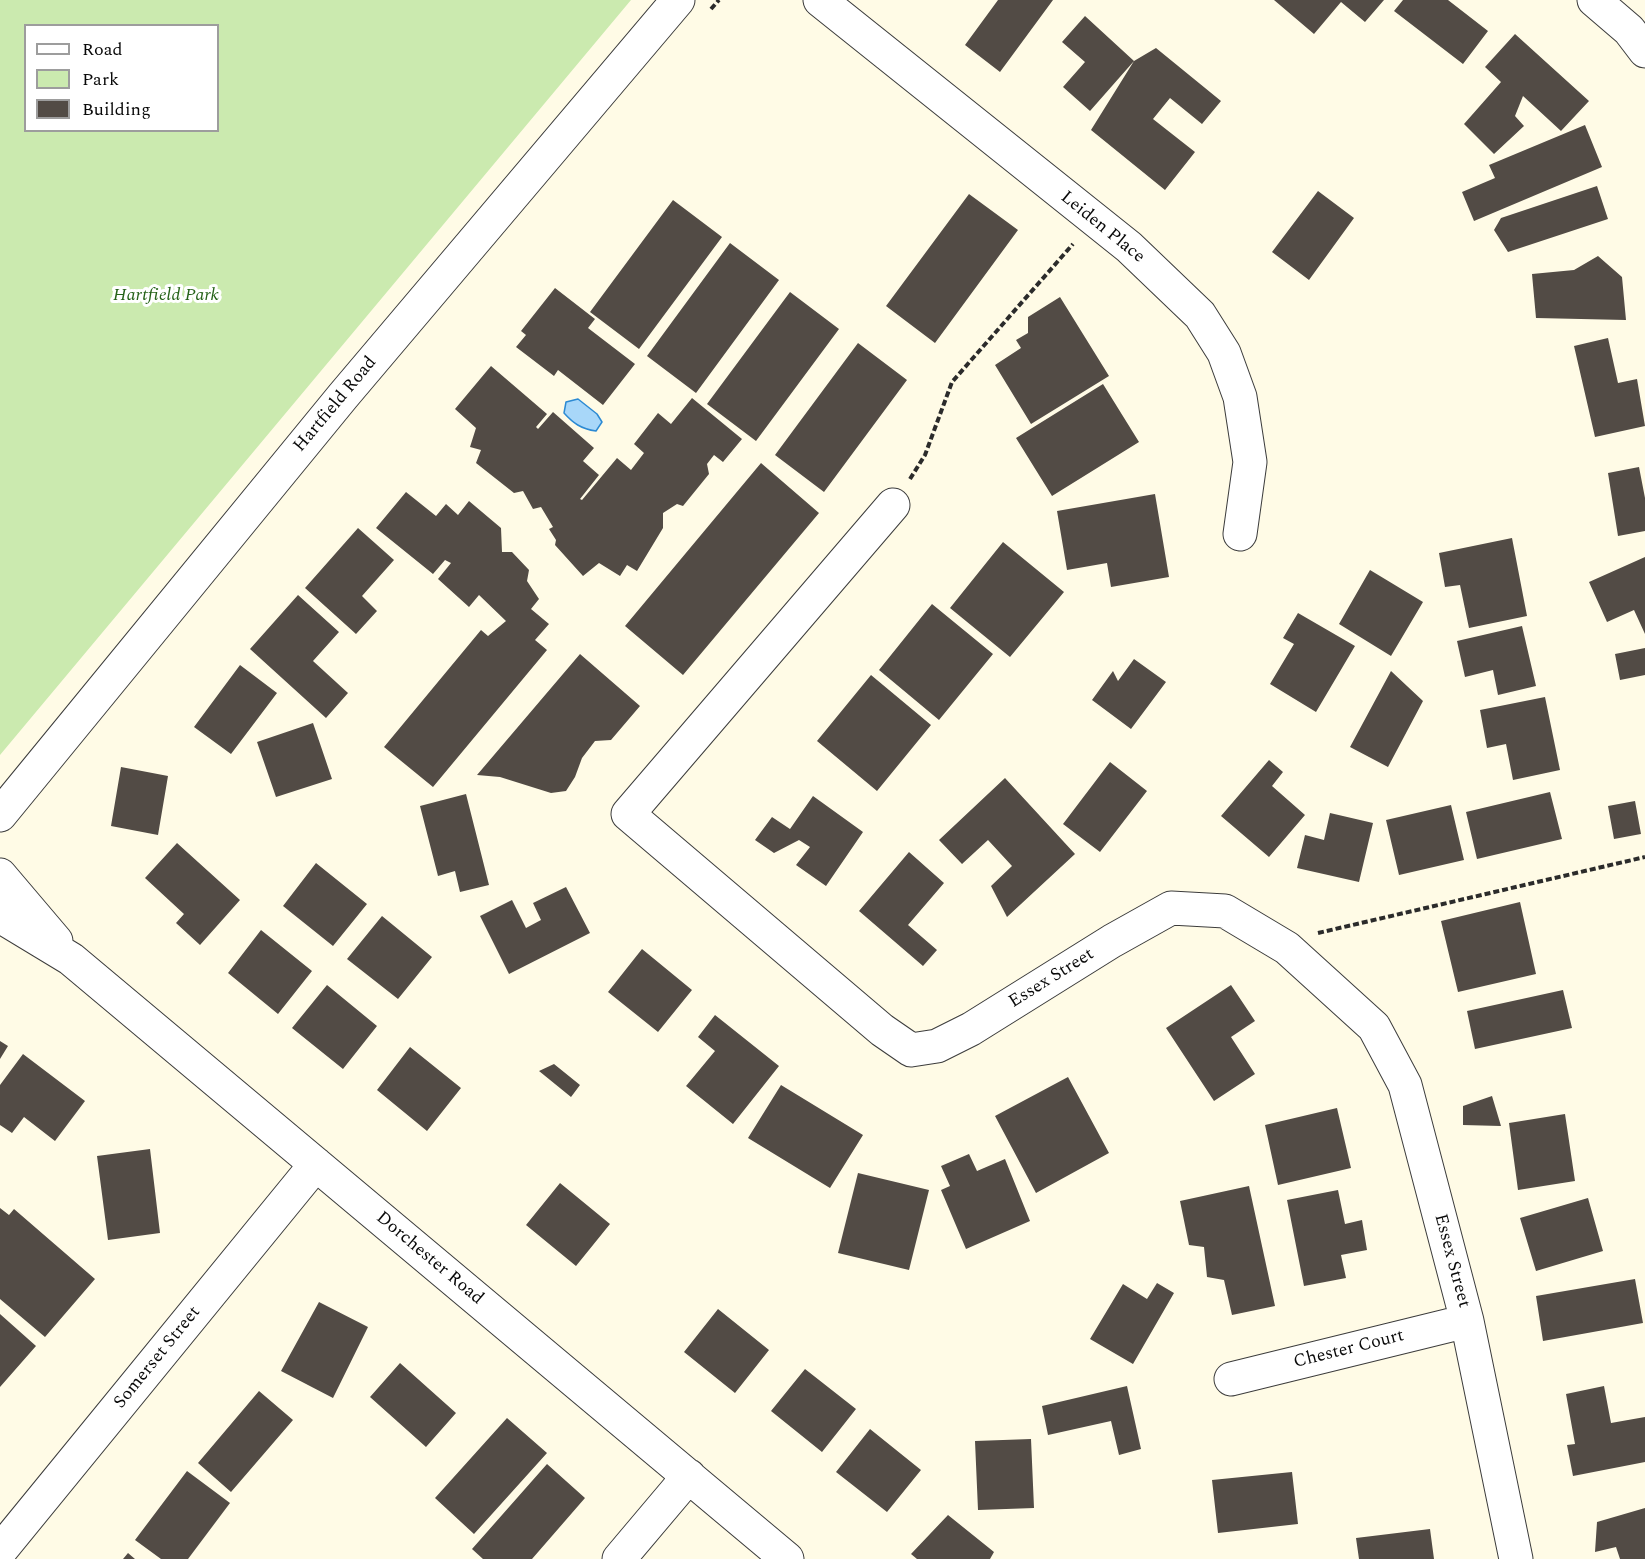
<!DOCTYPE html>
<html>
<head>
<meta charset="utf-8">
<style>
	body { margin:0 }
	#map { position:relative; width:1645px; height:1559px; overflow:hidden; background:#fffbe6; font-family:Spectral,serif }
	canvas { display:block }
	.legend { position:absolute; left:24px; top:24px; width:195px; height:108px; box-sizing:border-box; background:#fff; border:2px solid #9d9d9d; margin:0; padding:8px 10px; list-style:none; font-size:18px; color:#090909 }
	.legend li { display:flex; align-items:center; gap:12px; height:30px }
	.legend b { width:30px; border:2px solid #9d9d9d }
</style>
</head>
<body>
<div id="map">
<canvas width="1645" height="1559"></canvas>
<ul class="legend">
<li><b style="height:8px;background:#fff"></b>Road</li>
<li><b style="height:16px;background:#cbeaaf"></b>Park</li>
<li><b style="height:16px;background:#524b45"></b>Building</li>
</ul>
</div>
<script>
const ctx = document.querySelector('canvas').getContext('2d');
ctx.lineJoin = 'round';
function paint(path, color) { ctx.fillStyle = color; ctx.fill(path, 'evenodd'); }
function stroke(path, color, width, dash) { ctx.strokeStyle = color; ctx.lineWidth = width; ctx.lineCap = dash ? 'butt' : 'round'; ctx.setLineDash(dash || []); ctx.stroke(path); }
function write(font, color, halo, rows, align = 'center') {
  ctx.font = font + ' Spectral,serif'; ctx.lineWidth = 6; ctx.setLineDash([]); ctx.textBaseline = 'middle'; ctx.strokeStyle = halo; ctx.fillStyle = color; for (const [text, x, y, turn = 0] of rows) {
    ctx.save(); ctx.translate(x, y); ctx.rotate((+turn || 0) * Math.PI / 180); ctx.textAlign = isNaN(turn) ? turn : align; if (halo) ctx.strokeText(text, 0, 0); ctx.fillText(text, 0, 0); ctx.restore();
  }
}
const green = new Path2D(`
	M0 0H631L0 755ZM26 26H218V130H26Z`);
const water = new Path2D(`
	M578 399 597 414 602 422 596 431C581 429 573 423 564 413L566 402Z`);
const building = new Path2D(`
	M998 0H1053L1000 72 965 45Z
	M1274 0H1384L1365 22 1341 2 1314 34Z
	M1403 0H1448L1488 31 1463 64 1394 11Z
	M1085 16 1134 61 1090 111 1063 87 1085 62 1062 42Z
	M1515 34 1589 101 1561 131 1523 96 1515 116 1524 126 1494 154 1464 124 1501 82 1485 67Z
	M1156 48 1221 101 1202 124 1170 98 1153 119 1195 152 1165 190 1091 130 1134 61Z
	M1585 125 1602 167 1474 221 1462 192 1495 178 1489 165Z
	M1597 186 1608 219 1508 252 1494 230 1501 218Z
	M1318 191 1354 218 1309 280 1272 252Z
	M969 194 1018 230 935 343 886 306Z
	M673 200 722 237 639 349 590 312Z
	M730 243 779 280 696 393 647 356Z
	M1598 256 1622 277 1626 320 1536 318 1532 274 1574 270Z
	M555 288 595 319 588 328 635 364 603 405 558 370 554 376 516 347 526 335 521 331Z
	M790 292 839 329 756 441 707 404Z
	M1060 297 1109 376 1031 424 995 365 1021 348 1016 340 1028 333V317Z
	M1608 338 1618 383 1637 379 1645 426 1595 437 1574 346Z
	M858 343 907 380 824 492 775 455Z
	M491 366 547 414 536 427 538 429 553 412 594 448 583 461 599 475 580 499 582 500 617 458 631 470 644 453 634 444 658 413 671 424 692 398 742 439 723 462 714 455 707 464 709 474 683 506 677 504 663 513V528L637 571 627 565 620 576 599 563 583 576 555 545 556 540 549 529 553 527 541 507 533 509 523 491 514 493 476 463 481 450 470 447 476 428 455 409Z
	M1103 384 1139 442 1052 496 1016 438Z
	M761 463 819 513 683 675 625 626Z
	M1639 467 1645 498V531L1618 536 1608 473Z
	M406 492 436 516 446 504 458 515 469 501 501 528 502 552H512L529 570 527 581 539 599 531 609 549 624 535 640 547 650 433 787 384 747 481 630 488 636 506 621 479 595 469 607 438 579 451 563 445 560 433 574 376 528Z
	M1155 494 1169 577 1111 587 1107 563 1067 570 1057 511Z
	M358 528 394 560 362 596 377 611 356 634 305 588Z
	M1512 538 1527 616 1469 628 1460 585 1445 587 1439 553Z
	M1003 542 1064 592 1010 657 950 608Z
	M1645 557V634L1634 610 1607 622 1589 582Z
	M1370 570 1423 602 1391 656 1339 624Z
	M298 595 339 632 313 661 348 693 326 718 250 649Z
	M932 604 993 654 939 720 879 670Z
	M1298 613 1355 646 1316 712 1270 684 1294 644 1283 638Z
	M1522 626 1536 686 1498 695 1493 670 1465 677 1457 641Z
	M1645 648V675L1620 680 1615 654Z
	M580 654 640 706 611 740 595 741 582 758 575 777 566 791 551 793 500 777 477 775Z
	M1134 659 1166 682 1131 729 1092 700 1113 671 1118 681Z
	M240 665 277 693 231 754 194 727Z
	M1391 671 1423 701 1388 767 1350 747Z
	M871 675 931 725 877 791 817 741Z
	M1545 697 1560 770 1513 780 1506 744 1487 748 1480 710Z
	M313 723 332 779 276 797 257 742Z
	M1269 760 1283 772 1272 786 1305 815 1269 857 1221 816Z
	M1110 762 1147 791 1100 852 1063 824Z
	M121 767 168 776 158 835 111 826Z
	M1005 778 1075 854 1007 917 991 886 1012 866 988 840 962 864 939 840Z
	M1550 792 1562 839 1477 859 1466 812Z
	M466 794 489 885 460 892 455 871 438 876 420 806Z
	M813 796 863 832 826 886 796 865 810 847 799 840 774 853 755 840 772 817 790 829Z
	M1635 801 1641 834 1614 839 1608 806Z
	M1451 805 1464 860 1399 875 1386 820Z
	M1330 813 1373 823 1359 882 1297 868 1305 835 1324 840Z
	M177 843 240 900 200 945 176 923 184 914 145 878Z
	M909 852 944 883 908 925 937 950 923 966 859 911Z
	M316 863 367 904 333 946 283 906Z
	M566 887 590 933 509 974 480 916 512 900 526 928 541 920 533 903Z
	M1520 902 1536 974 1458 992 1441 921Z
	M382 916 432 957 398 999 347 959Z
	M261 930 312 971 278 1014 228 973Z
	M642 949 692 990 658 1032 608 992Z
	M327 985 377 1026 343 1069 292 1028Z
	M1231 985 1255 1021 1231 1037 1255 1074 1214 1101 1166 1028Z
	M1563 990 1572 1028 1475 1049 1467 1011Z
	M715 1015 779 1066 733 1124 686 1086 715 1051 698 1037Z
	M0 1041 8 1046 0 1059Z
	M410 1047 461 1088 427 1131 377 1090Z
	M23 1054 85 1101 55 1141 24 1117 12 1133 0 1125V1085Z
	M554 1064 580 1085 571 1097 539 1071Z
	M1068 1077 1109 1153 1036 1193 995 1116Z
	M781 1085 863 1135 830 1188 748 1138Z
	M1492 1096 1501 1126 1463 1125V1106Z
	M1337 1108 1351 1168 1278 1185 1265 1125Z
	M1565 1114 1575 1181 1518 1190 1509 1123Z
	M150 1149 160 1233 108 1240 97 1156Z
	M969 1154 977 1171 1005 1159 1030 1221 966 1249 941 1190 950 1186 941 1166Z
	M858 1173 929 1190 909 1270 838 1253Z
	M560 1183 610 1224 576 1266 526 1225Z
	M1249 1186 1275 1306 1232 1315 1224 1280 1207 1277 1204 1247 1189 1245 1180 1201Z
	M1338 1190 1345 1224 1362 1220 1367 1250 1341 1255 1346 1278 1304 1286 1287 1200Z
	M1588 1198 1603 1251 1536 1271 1520 1218Z
	M0 1208 9 1215 14 1209 95 1279 45 1337 0 1299Z
	M1635 1279 1643 1323 1543 1341 1536 1296Z
	M1157 1283 1174 1293 1133 1364 1090 1339 1123 1284 1147 1299Z
	M319 1302 368 1327 333 1398 281 1371Z
	M718 1309 769 1350 735 1393 684 1352Z
	M0 1314 36 1346 0 1387Z
	M400 1363 456 1413 426 1447 370 1397Z
	M805 1369 856 1409 822 1452 771 1411Z
	M1127 1386 1141 1449 1119 1455 1111 1421 1048 1435 1042 1406Z
	M1604 1386 1611 1423 1645 1417V1462L1573 1476 1567 1445 1575 1444 1566 1394Z
	M259 1391 293 1420 231 1492 198 1463Z
	M507 1418 547 1453 474 1534 435 1498Z
	M870 1429 921 1470 887 1512 836 1472Z
	M1031 1439 1034 1508 978 1510 975 1441Z
	M547 1464 585 1498 532 1559H483L472 1549Z
	M187 1471 230 1503 188 1559H161L135 1540Z
	M1292 1472 1298 1524 1218 1533 1212 1480Z
	M1645 1508V1559H1620L1616 1547 1595 1552 1597 1522Z
	M948 1515 994 1552 990 1559H917L911 1554Z
	M1430 1529 1434 1559H1359L1356 1538Z
	M128 1553 135 1559H123Z`);
const path = new Path2D(`
	M711 9 719 0
	M910 479 925 455 952 382 1073 244
	M1318 933 1645 857`);
const minor = new Path2D(`
	M820 0 1129 247 1200 315 1224 353 1240 397 1250 462 1240 534
	M1594 0 1629 30 1645 51
	M893 505 628 814 882 1030 911 1050 937 1046 971 1029 1112 941 1171 908 1225 911 1287 948 1374 1027 1405 1085 1467 1321 1516 1559
	M0 875 56 941
	M0 916 71 959 787 1559
	M1231 1379 1467 1321
	M0 1551 316 1164
	M619 1559 689 1476`);
const tertiary = new Path2D(`
	M0 815 343 396 678 0`);
const streetNames = [
	["Leiden Place",1102,228,39],
	["Hartfield Road",336,405,-50],
	["Essex Street",1052,979,-32],
	["Dorchester Road",429,1259,40],
	["Essex Street",1451,1261,75],
	["Chester Court",1349,1350,-14],
	["Somerset Street",158,1358,-51]
];
const parkNames = [
	["Hartfield Park",166,296]
];
paint(green, '#cbeaaf');
paint(water, '#a8d7f9');
stroke(water, '#2c8ad3', 1.5);
paint(building, '#524b45');
stroke(minor, '#3c3c3c', 35);
stroke(tertiary, '#3c3c3c', 35);
stroke(path, '#2b2b2b', 4, [6, 3]);
stroke(minor, '#fff', 33);
stroke(tertiary, '#fff', 33);
write('18px', '#090909', '#fff', streetNames);
write('italic 18px', '#256218', '#fff', parkNames);
</script>
</body>
</html>
